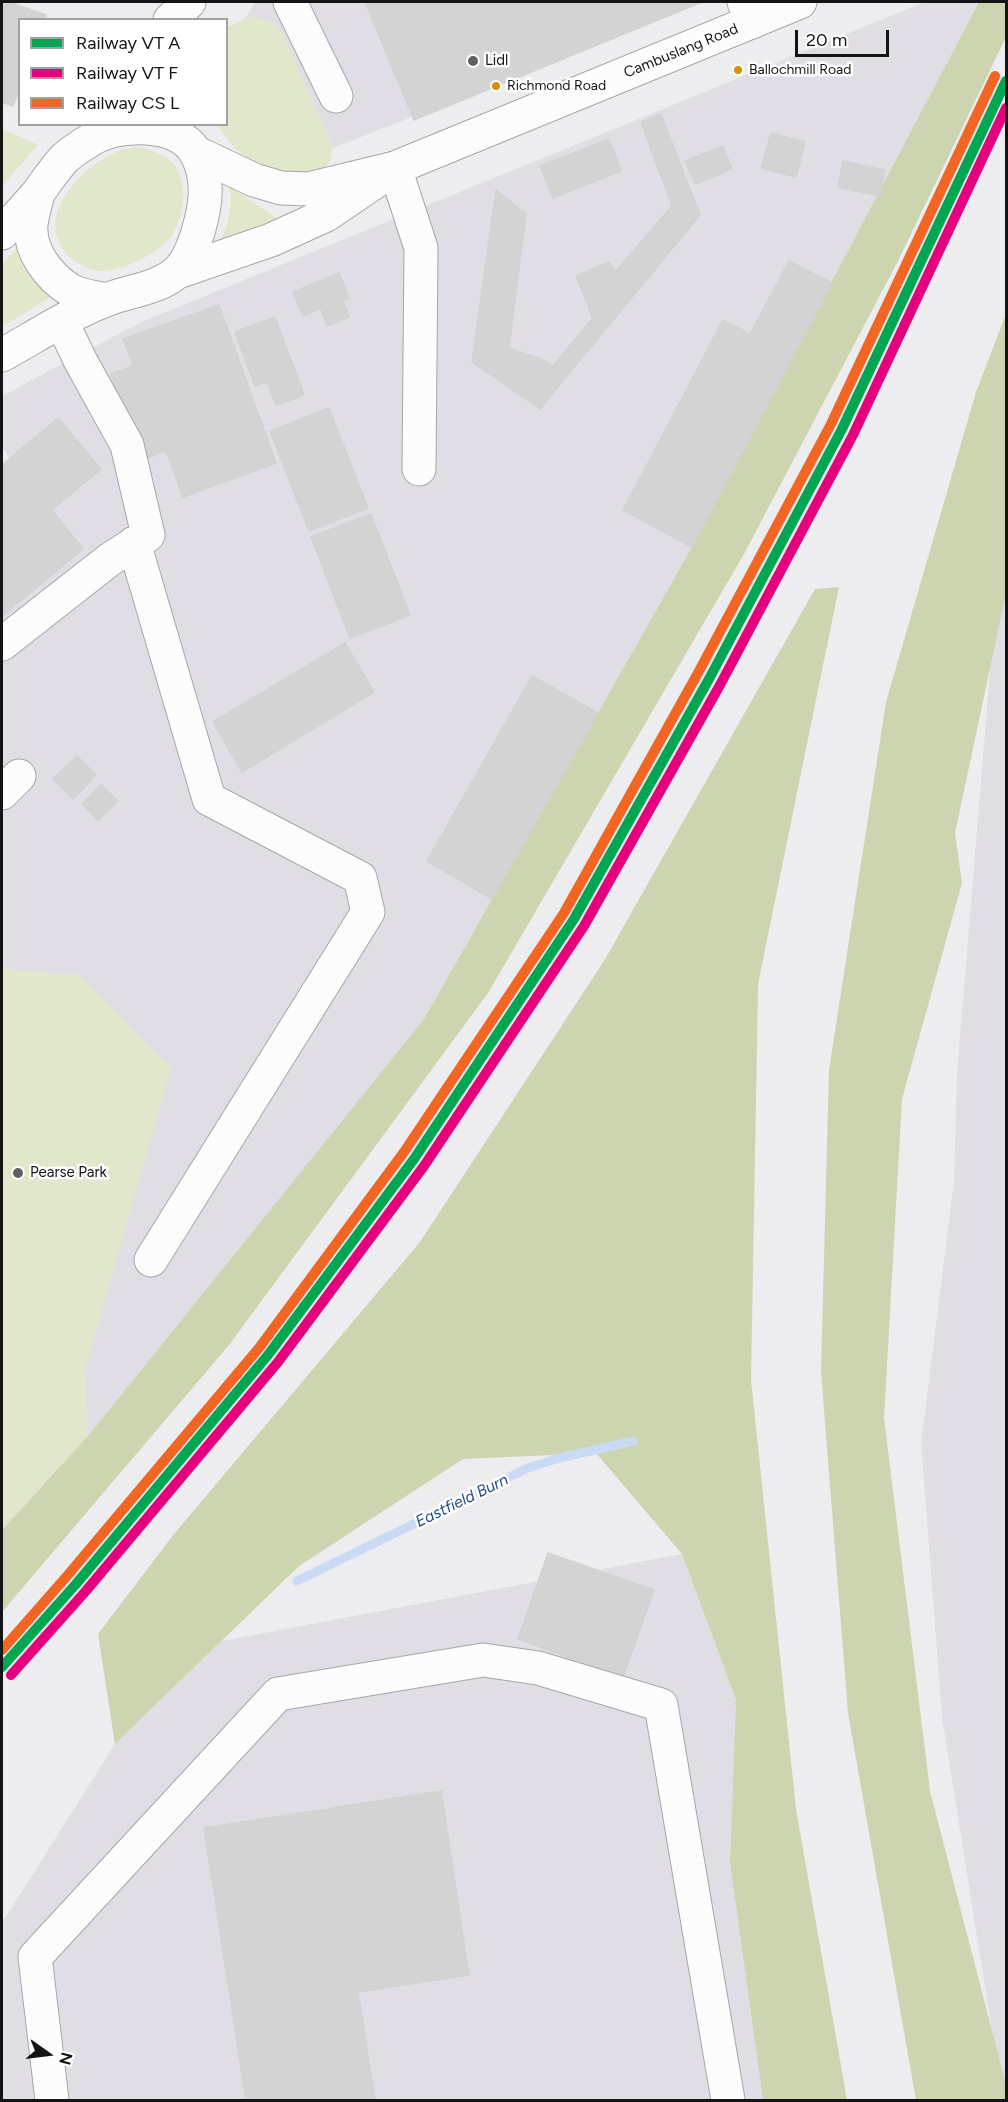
<!DOCTYPE html>
<html>
<head>
<meta charset="utf-8">
<style>
	body { margin:0 }
	#map { position:relative; width:1008px; height:2102px; overflow:hidden; background:#edecef; font-family:Figtree,sans-serif }
	canvas { display:block }
	.frame { position:absolute; inset:0; border:3px solid #141315; pointer-events:none }
	.legend { position:absolute; left:18px; top:18px; width:210px; height:108px; box-sizing:border-box; background:#fff; border:2px solid #a1a1a1; margin:0; padding:8px 10px; list-style:none; font-size:18px; color:#141315 }
	.legend li { display:flex; align-items:center; gap:12px; height:30px }
	.legend b { width:30px; border:2px solid #a1a1a1 }
	.north { position:absolute; left:18px; top:2024px; width:60px; height:60px; -webkit-text-stroke:4px #fff; paint-order:stroke; rotate:104deg; font-size:16px; font-weight:700; line-height:24px; text-align:center; color:#141315 }
	.north::after { content:''; display:block; margin:auto; width:21px; height:27px; background:#141315; clip-path:polygon(50% 0,100% 100%,50% 72%,0 100%) }
	.scale { position:absolute; left:795px; top:30px; width:94px; height:27px; box-sizing:border-box; border:3px solid #141315; border-top:0; padding-left:8px; font-size:18px; line-height:21px; white-space:nowrap; color:#141315; -webkit-text-stroke:4px #fff; paint-order:stroke }
</style>
</head>
<body>
<div id="map">
<canvas width="1008" height="2102"></canvas>
<div class="frame"></div>
<ul class="legend">
<li><b style="height:8px;background:#00a651"></b>Railway VT A</li>
<li><b style="height:8px;background:#e5007d"></b>Railway VT F</li>
<li><b style="height:8px;background:#f26522"></b>Railway CS L</li>
</ul>
<div class="north">N</div>
<div class="scale">20 m</div>
</div>
<script>
const ctx = document.querySelector('canvas').getContext('2d');
ctx.lineJoin = 'round';
function paint(path, color) { ctx.fillStyle = color; ctx.fill(path, 'evenodd'); }
function stroke(path, color, width, dash) { ctx.strokeStyle = color; ctx.lineWidth = width; ctx.lineCap = dash ? 'butt' : 'round'; ctx.setLineDash(dash || []); ctx.stroke(path); }
function write(font, color, halo, rows, align = 'center') {
  ctx.font = font + ' Figtree,sans-serif'; ctx.lineWidth = 5; ctx.setLineDash([]); ctx.textBaseline = 'middle'; ctx.strokeStyle = halo; ctx.fillStyle = color; for (const [text, x, y, turn = 0] of rows) {
    ctx.save(); ctx.translate(x, y); ctx.rotate((+turn || 0) * Math.PI / 180); ctx.textAlign = isNaN(turn) ? turn : align; if (halo) ctx.strokeText(text, 0, 0); ctx.fillText(text, 0, 0); ctx.restore();
  }
}
const built = new Path2D(`
	M255 2H703L333 148 282 33 246 18Z
	M925 2H979L692 547 424 1019 88 1436 84 1373 79 975 2 969V465L9 458 2 446V396L139 323Z
	M1006 478V2100H1003L942 1717 921 1443 954 1181 957 1072Z
	M682 1554 736 1701 730 1863 763 2100H2V1923L115 1744 222 1641Z`);
const green = new Path2D(`
	M257 17 276 25 282 33 333 148 330 161 322 171 315 174 286 173 258 165 234 148 217 125 226 124 227 27 246 18Z
	M2 129 38 145 2 186Z
	M139 147C150 150 159 152 168 159 190 176 185 215 172 235 161 252 124 270 104 271 92 272 80 265 71 258 28 220 83 164 121 150 126 148 133 148 139 147Z
	M230 187 277 218 220 242C229 223 232 208 230 187Z
	M20 244C21 269 31 285 54 295L2 327V265Z
	M2 969 79 975 171 1068 84 1373 88 1436 2 1530Z`);
const forest = new Path2D(`
	M979 2H1006V37L898 261 744 554 488 993 229 1345 2 1612V1530L88 1436 424 1019 692 547Z
	M1006 314V593L955 833 962 883 902 1099 884 1418 930 1791 1006 2085V2100H916L848 1713 821 1372 829 1070 886 702 976 392Z
	M839 587 758 984 751 1380 796 1809 847 2100H763L730 1863 736 1700 682 1554 596 1453 463 1459 299 1566 115 1744 98 1634 174 1534 420 1242 604 961 815 589Z`);
const stream = new Path2D(`
	M297 1581 528 1468 559 1458 634 1441`);
const building = new Path2D(`
	M2 2H9L46 15 44 20H20V57L2 51Z
	M365 2H702L414 120Z
	M2 51 20 57V87L13 106 2 102Z
	M661 114 700 215 600 336 576 276 609 262 615 272 672 206 641 122Z
	M771 133 805 142 796 177 761 168Z
	M609 139 621 171 553 198 540 166Z
	M723 146 732 169 695 184 685 161Z
	M843 161 885 170 880 196 838 187Z
	M496 190 526 214 509 348 544 360 566 377 540 409 472 362Z
	M789 261 832 283 692 547 623 510 723 320 750 334Z
	M339 273 349 298 343 300 349 317 327 326 321 308 303 316 293 292Z
	M219 305 276 463 183 497 166 451 142 460 111 374 133 366 123 339Z
	M275 317 304 395 276 405 267 382 255 386 235 332Z
	M593 318 600 336 566 377 552 367Z
	M329 408 368 508 309 531 270 431Z
	M58 418 101 469 52 510 83 549 2 616V465Z
	M371 514 410 615 350 638 311 537Z
	M345 643 374 692 242 772 213 722Z
	M532 676 598 713 492 899 427 861Z
	M77 756 96 775 73 799 53 779Z
	M101 785 118 801 98 820 82 804Z
	M548 1553 654 1590 623 1677 518 1639Z
	M441 1791 469 1975 358 1992 375 2100H246L204 1828Z`);
const minor = new Path2D(`
	M290 2 336 96
	M744 2 752 22
	M395 168 421 248 419 469
	M134 543 209 799 360 878 368 912 151 1260
	M2 644 109 560 148 535 127 445 80 360 62 322
	M2 793 19 776
	M52 2100 35 1957 278 1694 483 1660 538 1668 661 1705 728 2100`);
const major = new Path2D(`
	M170 20 189 2
	M195 152 254 180 281 188 308 189 395 168 800 2
	M38 193C36 203 32 214 31 225 29 251 49 277 70 290 81 296 94 297 106 300
	M2 233C14 220 26 207 38 193 46 182 54 170 63 160 70 152 83 145 92 139 119 123 178 121 196 153 210 179 206 205 198 232 194 245 188 262 177 272 158 289 128 291 106 300 71 313 35 337 2 355
	M178 272 271 240 326 215 379 179`);
const rail1 = new Path2D(`
	M2 1667 76 1584 268 1355 414 1159 574 919 709 679 842 429 1006 81`);
const rail2 = new Path2D(`
	M11 1675 85 1592 278 1362 424 1166 584 926 720 685 853 435 1006 108`);
const rail3 = new Path2D(`
	M2 1650 67 1576 259 1348 404 1152 564 913 698 673 831 424 995 76`);
const markers = [
	[473,61,6,"#605f61"],
	[738,70,5,"#d59003"],
	[496,86,5,"#d59003"],
	[18,1173,6,"#605f61"]
];
const busNames = [
	["Ballochmill Road",749,70],
	["Richmond Road",507,86]
];
const streetNames = [
	["Cambuslang Road",681,51,-22]
];
const poiNames = [
	["Lidl",485,61],
	["Pearse Park",30,1173]
];
const waterNames = [
	["Eastfield Burn",462,1501,-26]
];
paint(built, '#e0dde4');
paint(green, '#e1e7cb');
paint(forest, '#cdd4b0');
stroke(stream, '#cbdaf4', 9);
paint(building, '#d4d3d3');
stroke(building, '#d3d2d2', 1.5);
stroke(minor, '#a7a6a8', 35);
stroke(major, '#a7a6a8', 35);
stroke(minor, '#fcfcfd', 33);
stroke(major, '#fcfcfd', 33);
stroke(rail1, '#00a651', 10);
stroke(rail2, '#e5007d', 10);
stroke(rail3, '#f26522', 10);
for (const [x, y, r, color] of markers) { const dot = new Path2D(); dot.arc(x, y, r, 0, 2 * Math.PI); ctx.fillStyle = color; ctx.fill(dot); stroke(dot, '#fff', 2); }
write('14px', '#141315', '#fff', busNames, 'left');
write('15px', '#141315', '#fff', streetNames);
write('15px', '#141315', '#fff', poiNames, 'left');
write('italic 16px', '#1e4b8d', '#fff', waterNames);
</script>
</body>
</html>
